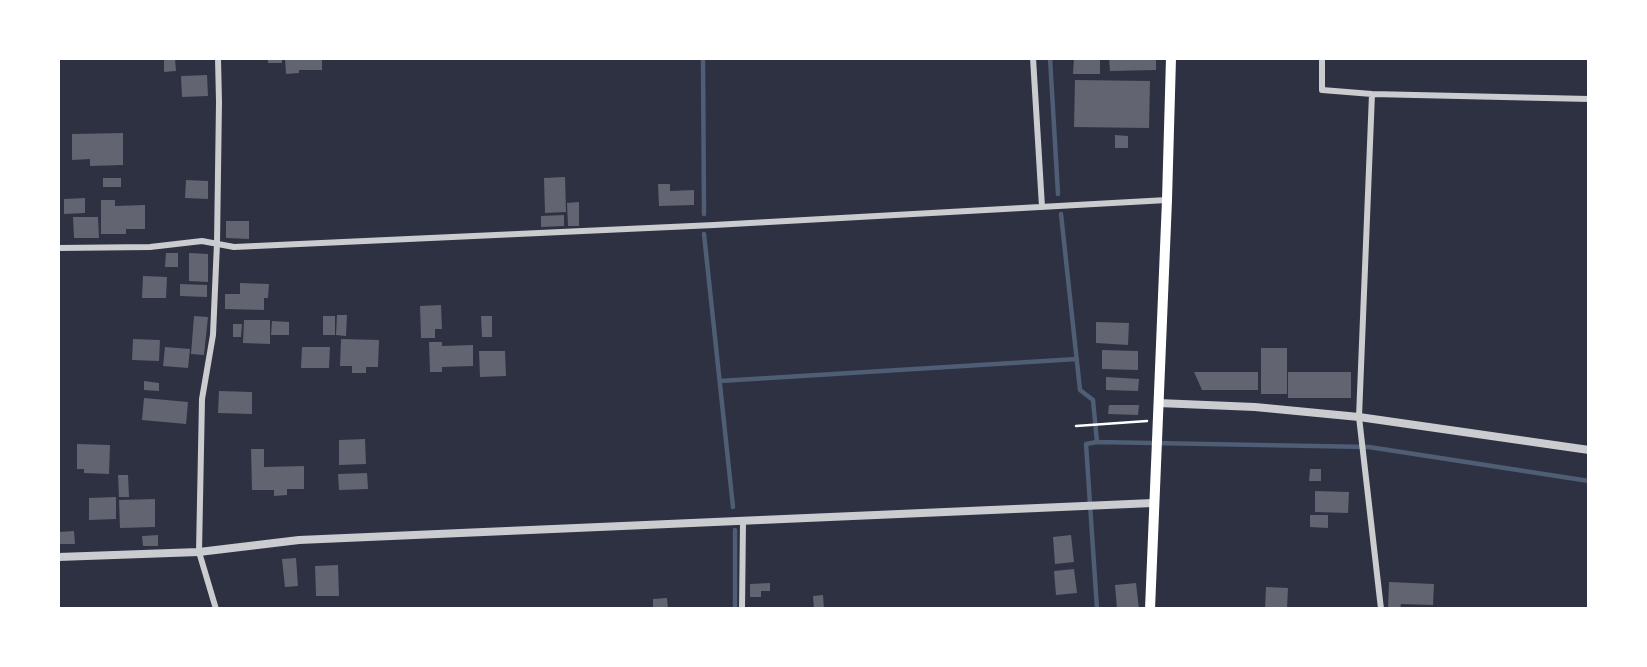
<!DOCTYPE html>
<html>
<head>
<meta charset="utf-8">
<style>
	body { margin:0 }
	#map { position:relative; width:1647px; height:667px; overflow:hidden; background:#2d3142; font-family:"Roboto Serif",serif }
	canvas { display:block }
	.frame { position:absolute; inset:0; border:60px solid #fff; pointer-events:none }
</style>
</head>
<body>
<div id="map">
<canvas width="1647" height="667"></canvas>
<div class="frame"></div>
</div>
<script>
const ctx = document.querySelector('canvas').getContext('2d');
ctx.lineJoin = 'round';
function stroke(path, color, width, dash) { ctx.strokeStyle = color; ctx.lineWidth = width; ctx.lineCap = dash ? 'butt' : 'round'; ctx.setLineDash(dash || []); ctx.stroke(path); }
function paint(path, color) { ctx.fillStyle = color; ctx.fill(path, 'evenodd'); }
const stream = new Path2D(`
	M703 58 704 214
	M1050 58 1058 194
	M1061 214 1080 390 1093 400 1097 442
	M704 234 733 507
	M720 381 1077 359
	M735 530V609
	M1097 609 1086 444 1097 442 1369 447 1589 481`);
const building = new Path2D(`
	M164 58H175L176 71 164 72Z
	M268 58H282V63H268Z
	M285 58H322V70H299V73L286 74Z
	M1074 58H1100V74H1073Z
	M1109 58H1156V70L1110 71Z
	M207 75 208 96 182 97 181 76Z
	M1075 80 1150 81 1149 128 1074 127Z
	M123 133V165L90 166V159L72 160V134Z
	M1115 135 1128 136V148H1115Z
	M565 177 566 212 545 213 544 178Z
	M103 178H121V187H103Z
	M186 180 208 181V199L185 198Z
	M658 184H670V191L694 190V205L659 206Z
	M85 198V213L64 214V199Z
	M101 200H115V206L145 205V229H126V234H101Z
	M579 202V226H568L567 203Z
	M564 215V226L541 227V216Z
	M73 217H98L99 238H74Z
	M226 221H249V239L226 238Z
	M166 253H178V267H165Z
	M189 253 208 254V282L189 281Z
	M143 276 167 277 166 298H142Z
	M240 283 269 284 268 298H264V310L225 309V294H240Z
	M180 284 207 285V297L180 296Z
	M441 305 442 329H435V338H421L420 306Z
	M337 315H347L346 336 336 335Z
	M194 316 208 317 204 355 191 354Z
	M323 316H335V335H323Z
	M481 316H492V337H482Z
	M244 320H270V344L243 343Z
	M272 321 289 322V335H271Z
	M1096 322 1129 323 1128 345 1096 343Z
	M233 324H242L241 337H233Z
	M133 339 160 340 159 361 132 360Z
	M341 339 379 340 378 367H366V373H352V366H340Z
	M429 342H442V346L473 345V366L442 367V372H430Z
	M165 347 190 349 188 368 163 366Z
	M302 347H330L329 368H301Z
	M1261 348H1287V394H1261Z
	M1102 350 1138 351V370L1102 369Z
	M479 351H505L506 376 480 377Z
	M1194 372H1258V390H1202Z
	M1288 372H1351V398H1288Z
	M1106 377 1139 379 1138 391 1106 390Z
	M144 381 159 383V391L144 390Z
	M219 391 252 392V414L218 413Z
	M144 398 188 402 186 424 142 420Z
	M1109 405H1139L1138 415 1108 414Z
	M365 439 366 464 339 465V440Z
	M77 444 110 445 109 474 84 473V469H77Z
	M251 449H264V467L304 466V489H287V495L274 496V490H252Z
	M1310 469H1321V481H1309Z
	M367 473 368 489 339 490 338 474Z
	M118 475H128L129 497H119Z
	M1315 491 1349 492 1348 513 1315 512Z
	M116 497V519L89 520V498Z
	M155 499V527L120 528 119 500Z
	M1310 515H1328V528L1310 527Z
	M74 531 75 544H58V532Z
	M158 535V546H143L142 536Z
	M1071 535 1074 562 1055 564 1053 537Z
	M296 558 298 586 285 587 282 559Z
	M338 565 339 596H316L315 566Z
	M1074 569 1077 593 1056 595 1054 571Z
	M1389 582 1434 584 1433 605 1401 604 1400 609H1388Z
	M770 583V591H761V597H750V584Z
	M1136 583 1139 609H1117L1115 585Z
	M1266 587 1288 588 1287 609H1265Z
	M823 595 824 609H814L813 596Z
	M667 598 668 609H653V599Z`);
const path = new Path2D(`
	M1076 426 1147 421`);
const minor = new Path2D(`
	M1033 58 1042 207
	M1322 58V90L1372 94 1589 99
	M1372 94 1359 417 1381 609
	M58 248 150 247 202 241 234 247 714 225 1167 200
	M216 609 199 552 202 399 213 335 217 243 219 102 218 58
	M742 609 743 521`);
const tertiary = new Path2D(`
	M1158 403 1255 407 1359 417 1589 450
	M58 557 199 552 299 540 1153 503`);
const trunk = new Path2D(`
	M1150 609 1167 200 1171 58`);
stroke(stream, '#4f5d75', 4.5);
paint(building, '#626471');
stroke(path, '#fff', 2.5);
stroke(minor, '#caccd0', 6);
stroke(tertiary, '#caccd0', 8);
stroke(trunk, '#fff', 10);
</script>
</body>
</html>
